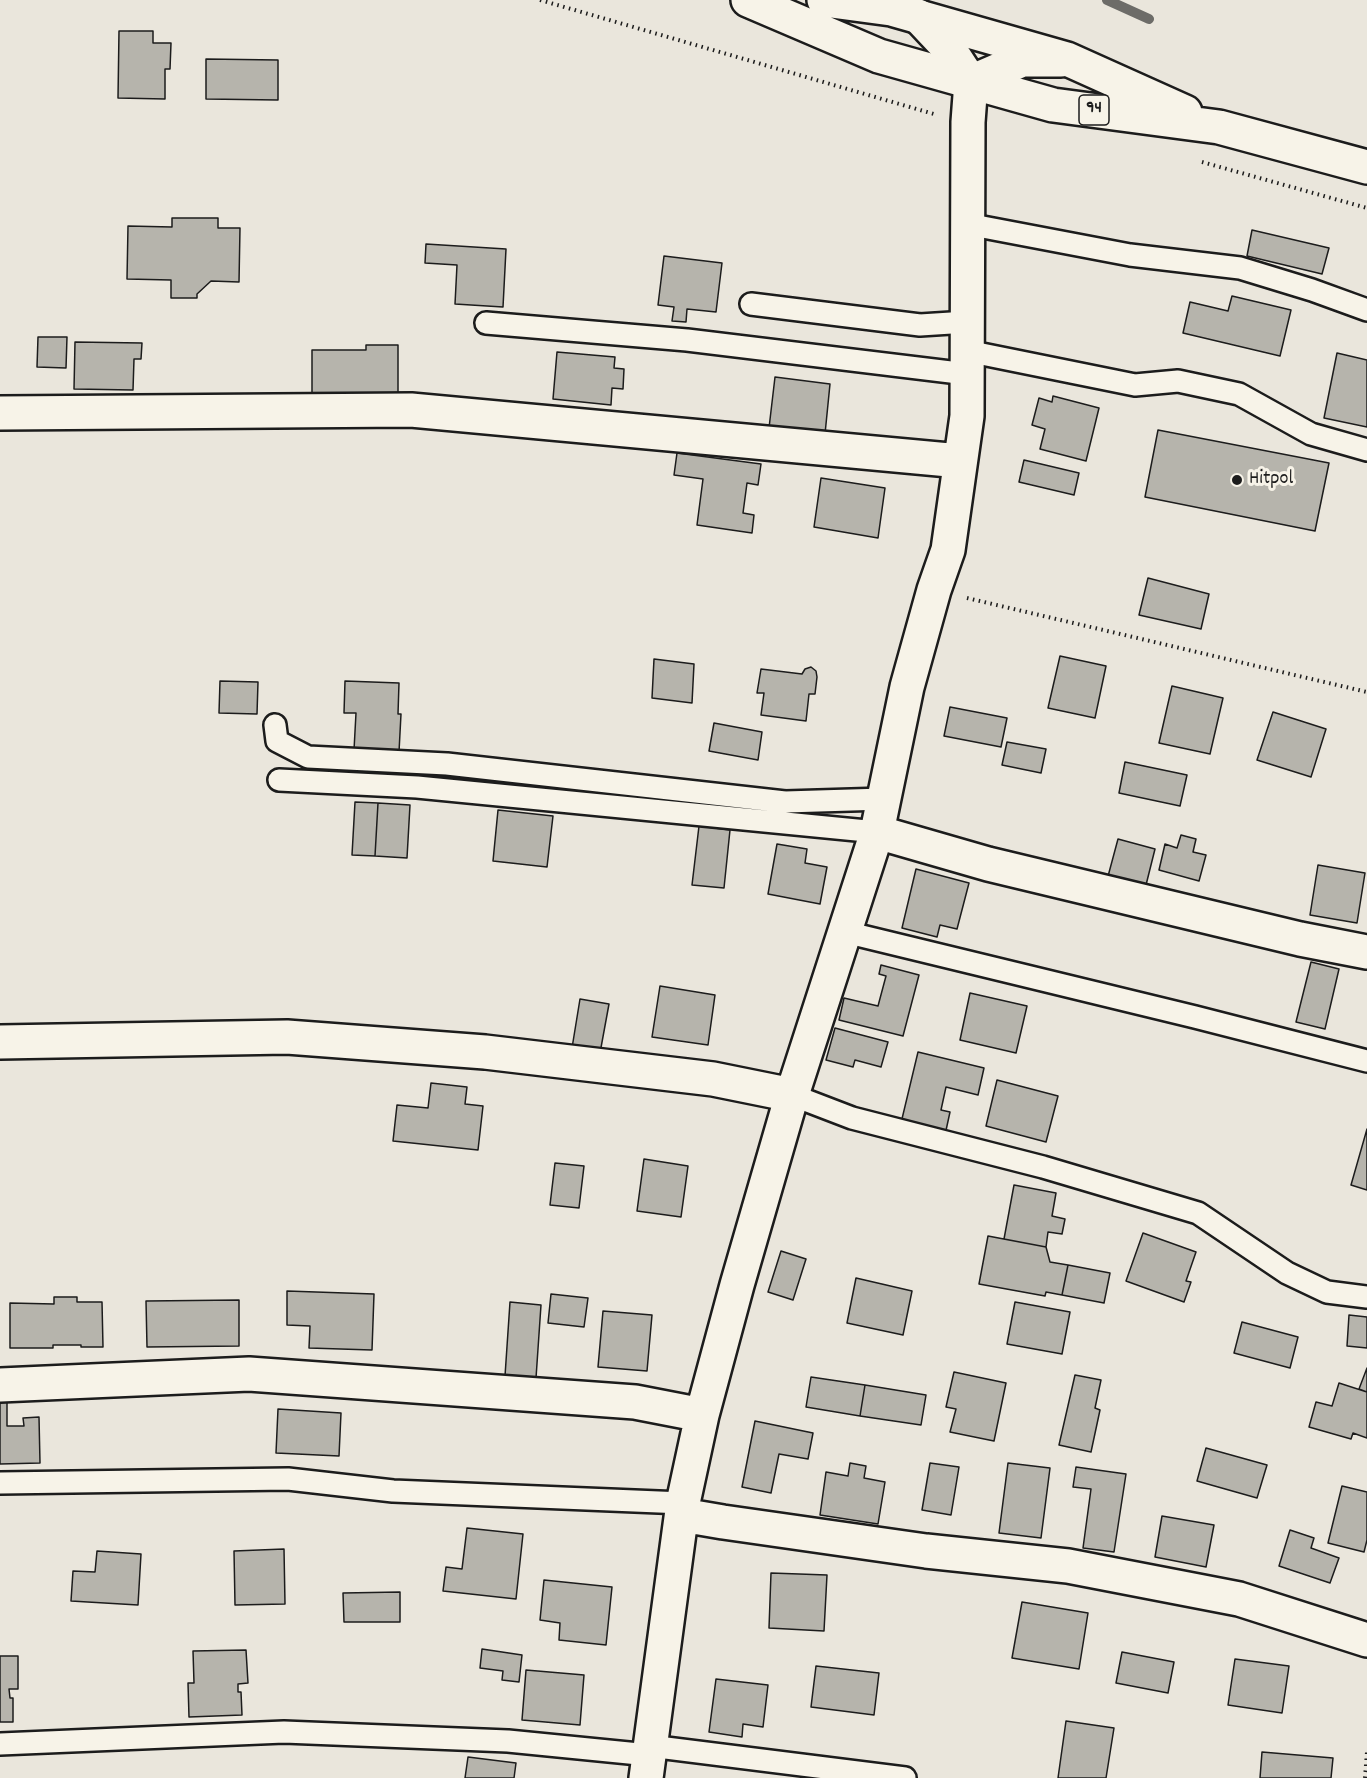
<!DOCTYPE html>
<html>
<head>
<meta charset="utf-8">
<style>
	body { margin:0 }
	canvas { display:block; background:#eae6dc }
</style>
</head>
<body>
<canvas width="1367" height="1778"></canvas>
<script>
const ctx = document.querySelector('canvas').getContext('2d');
ctx.lineJoin = 'round';
function stroke(path, color, width, dash) { ctx.strokeStyle = color; ctx.lineWidth = width; ctx.lineCap = dash ? 'butt' : 'round'; ctx.setLineDash(dash || []); ctx.stroke(path); }
function paint(path, color) { ctx.fillStyle = color; ctx.fill(path, 'evenodd'); }
function write(font, color, halo, rows, align = 'center') {
  ctx.font = font + ' Dekko,sans-serif'; ctx.lineWidth = 6; ctx.setLineDash([]); ctx.textBaseline = 'middle'; ctx.strokeStyle = halo; ctx.fillStyle = color; for (const [text, x, y, turn = 0] of rows) {
    ctx.save(); ctx.translate(x, y); ctx.rotate((+turn || 0) * Math.PI / 180); ctx.textAlign = isNaN(turn) ? turn : align; if (halo) ctx.strokeText(text, 0, 0); ctx.fillText(text, 0, 0); ctx.restore();
  }
}
const stream = new Path2D(`
	M1107 0 1149 19`);
const building = new Path2D(`
	M119 31H153V43H171L170 69H165V99L118 98Z
	M206 59 278 60V100L206 99Z
	M172 218H218V228H240L239 282 211 281 197 294V298H171V280L127 279 128 226 172 227Z
	M1252 230 1329 248 1322 274 1247 256Z
	M426 244 506 249 503 307 455 304 457 265 425 263Z
	M664 256 722 263 716 312 687 309 686 322 672 321 674 307 658 305Z
	M1232 296 1291 310 1280 356 1183 333 1190 302 1228 311Z
	M38 337H67L66 368 37 367Z
	M75 342 142 343 141 359H134L133 390 74 389Z
	M366 345H398V394H312V350H366Z
	M557 352 615 357 614 368 624 369 623 389 612 388 611 405 553 399Z
	M1337 353 1367 360V427L1324 418Z
	M775 377 830 384 825 434 769 428Z
	M1053 396 1099 408 1086 461 1040 449 1045 429 1032 425 1039 398 1052 402Z
	M1158 430 1329 463 1315 531 1145 497Z
	M677 453 761 464 758 485 747 483 743 513 754 515 752 533 697 525 703 479 674 475Z
	M1024 460 1079 473 1074 495 1019 482Z
	M821 478 885 488 878 538 814 527Z
	M1148 578 1209 594 1201 629 1139 615Z
	M1060 656 1106 666 1095 718 1048 708Z
	M654 659 694 664 692 703 652 698Z
	M811 667 816 671 817 677 815 694H809L806 721 761 715 764 693H757L761 669 802 674 805 669Z
	M220 681 258 682 257 714 219 713Z
	M345 681 399 683 398 714H401L399 752 354 750 356 713H344Z
	M1172 686 1223 698 1210 754 1159 743Z
	M950 707 1007 718 1001 747 944 736Z
	M1273 712 1326 729 1311 777 1257 760Z
	M714 723 762 732 758 760 709 751Z
	M1007 742 1046 749 1041 773 1002 765Z
	M1125 762 1187 775 1180 806 1119 793Z
	M355 802 378 803 375 856 352 855Z
	M378 803 410 805 407 858 375 856Z
	M498 810 553 816 547 867 493 861Z
	M699 826 730 830 724 888 692 885Z
	M1181 835 1196 839 1193 852 1206 855 1199 881 1159 870 1165 844 1177 848Z
	M1118 839 1155 849 1145 889 1107 880Z
	M777 844 807 849 805 863 827 867 820 904 768 894Z
	M1318 865 1365 873 1357 923 1310 915Z
	M916 869 969 883 957 929 940 925 937 937 902 928Z
	M1311 962 1339 969 1325 1029 1296 1022Z
	M881 965 919 975 903 1036 839 1020 844 998 878 1006 886 976 879 974Z
	M660 986 715 995 708 1045 652 1037Z
	M970 993 1027 1006 1016 1053 960 1040Z
	M580 999 609 1004 600 1053 572 1048Z
	M835 1028 888 1042 881 1067 855 1060 853 1067 826 1060Z
	M918 1052 984 1068 978 1095 946 1087 941 1110 950 1112 945 1135 901 1123Z
	M997 1080 1058 1096 1046 1142 986 1126Z
	M431 1083 467 1087 465 1104 483 1106 478 1150 393 1141 397 1105 428 1108Z
	M1367 1129V1190L1351 1185Z
	M644 1159 688 1166 681 1217 637 1211Z
	M555 1163 584 1166 579 1208 550 1205Z
	M1014 1185 1056 1193 1052 1216 1065 1219 1062 1234 1048 1232 1046 1247 1004 1239Z
	M1143 1233 1196 1252 1186 1281 1191 1282 1184 1302 1126 1281Z
	M988 1236 1046 1247 1050 1262 1068 1265 1062 1295 1046 1292 1045 1296 979 1284Z
	M781 1251 806 1259 793 1300 768 1292Z
	M1068 1265 1110 1273 1104 1303 1062 1295Z
	M856 1278 912 1291 903 1335 847 1323Z
	M287 1291 374 1294 372 1350 309 1348 310 1326 287 1325Z
	M551 1294 588 1298 584 1327 548 1323Z
	M54 1297H77V1302H102L103 1347H81V1345H53V1348H10V1303L54 1304Z
	M239 1300V1346L147 1347 146 1301Z
	M510 1302 541 1305 536 1378 505 1376Z
	M1015 1302 1070 1312 1062 1354 1007 1344Z
	M603 1311 652 1315 647 1371 598 1367Z
	M1349 1315 1367 1317V1348L1347 1346Z
	M1242 1322 1298 1337 1290 1368 1234 1353Z
	M1367 1368V1392L1359 1389Z
	M954 1372 1006 1383 994 1441 950 1432 956 1409 946 1407Z
	M1075 1375 1101 1380 1095 1408 1100 1410 1091 1452 1059 1445Z
	M811 1377 865 1385 860 1416 806 1407Z
	M1339 1383 1367 1392V1438L1353 1433 1351 1439 1309 1427 1316 1402 1332 1406Z
	M865 1385 926 1395 921 1425 860 1416Z
	M0 1400H7V1426H24L23 1418 39 1417 40 1463 0 1464Z
	M278 1409 341 1413 339 1456 276 1453Z
	M755 1421 813 1433 808 1459 779 1454 771 1493 742 1487Z
	M1206 1448 1267 1465 1257 1498 1197 1481Z
	M850 1463 866 1466 864 1478 885 1482 878 1524 820 1515 826 1472 848 1476Z
	M930 1463 959 1467 951 1515 922 1510Z
	M1008 1463 1050 1468 1041 1538 999 1533Z
	M1076 1467 1126 1474 1114 1552 1083 1548 1091 1489 1073 1487Z
	M1342 1486 1367 1492V1540L1364 1552 1328 1543Z
	M1162 1516 1214 1525 1206 1567 1155 1557Z
	M467 1528 523 1534 516 1599 443 1591 446 1567 462 1569Z
	M1290 1530 1314 1538 1311 1548 1339 1558 1330 1583 1279 1566Z
	M284 1549 285 1604 235 1605 234 1551Z
	M97 1551 141 1554 138 1605 71 1601 73 1571 95 1572Z
	M771 1573 827 1575 824 1631 769 1628Z
	M544 1580 612 1587 606 1645 559 1640 560 1623 540 1620Z
	M400 1592V1622H344L343 1593Z
	M1022 1602 1088 1613 1079 1669 1012 1658Z
	M482 1649 522 1655 519 1682 502 1680 503 1671 480 1668Z
	M246 1650 248 1683 238 1684V1692H241L242 1715 189 1717 188 1683H194L193 1651Z
	M1122 1652 1174 1662 1168 1693 1116 1683Z
	M0 1656H18V1689H9L10 1698H13V1722H0Z
	M1235 1659 1289 1666 1282 1713 1228 1705Z
	M816 1666 879 1673 874 1715 811 1707Z
	M526 1670 584 1675 580 1725 522 1720Z
	M716 1679 768 1685 763 1727 743 1724 742 1737 709 1732Z
	M1066 1721 1114 1728 1106 1778H1058Z
	M1262 1752 1333 1758 1331 1778H1260Z
	M468 1757 516 1763 514 1778H465Z`);
const path = new Path2D(`
	M540 0 934 114
	M1202 162 1367 208
	M967 598 1367 692
	M1365 1778 1367 1752`);
const service = new Path2D(`
	M967 224 1130 255 1240 268 1312 290 1367 310
	M751 304 920 325 967 322
	M486 323 687 340 967 374
	M967 351 1135 385 1178 381 1239 394 1311 434 1367 450
	M275 725 277 741 308 757 447 764 785 802 884 799
	M279 780 417 787 877 832
	M845 932 1195 1017 1367 1061
	M792 1095 852 1118 1043 1167 1198 1213 1287 1273 1327 1292 1367 1297
	M0 1483 288 1479 393 1491 683 1503
	M0 1744 284 1732 508 1741 649 1755
	M650 1746 905 1778`);
const minor = new Path2D(`
	M971 82 1022 60H1061
	M0 413 411 410 960 461
	M877 832 988 864 1300 939 1367 952
	M0 1042 287 1037 485 1052 713 1079 792 1095
	M0 1385 249 1374 635 1402 702 1415
	M682 1515 723 1522 926 1551 1068 1566 1239 1599 1367 1640
	M646 1778 683 1503 702 1415 737 1285 792 1095 877 832 907 687 934 590 948 550 967 416 968 122 971 82 950 50 918 16`);
const primary = new Path2D(`
	M748 0 879 56 1053 105 1219 127 1367 167
	M824 0 891 9 1067 59 1185 112`);
const markers = [
	[1237,480,6,"#1c1c1c"]
];
const shields = [
	[1094,110,30]
];
const shieldNames = [
	["94",1094,110]
];
const poiNames = [
	["Hitpol",1249,480]
];
stroke(stream, '#6d6c68', 10);
paint(building, '#b6b4ac');
stroke(building, '#1c1c1c', 1.5);
stroke(service, '#1c1c1c', 26);
stroke(minor, '#1c1c1c', 38);
stroke(primary, '#1c1c1c', 38);
stroke(path, '#1c1c1c', 4, [1.5, 4.5]);
stroke(service, '#f7f3e8', 21);
stroke(minor, '#f7f3e8', 33);
stroke(primary, '#f7f3e8', 33);
for (const [x, y, r, color] of markers) { const dot = new Path2D(); dot.arc(x, y, r, 0, 2 * Math.PI); ctx.fillStyle = color; ctx.fill(dot); stroke(dot, '#f7f3e8', 2); }
for (const [x, y, w] of shields) { const box = new Path2D(); box.roundRect(x - w / 2, y - 15, w, 30, 4.5); ctx.fillStyle = '#f7f3e8'; ctx.fill(box); stroke(box, '#1c1c1c', 1.5); }
write('bold 18px', '#1c1c1c', null, shieldNames);
write('20px', '#1c1c1c', '#f7f3e8', poiNames, 'left');
</script>
</body>
</html>
